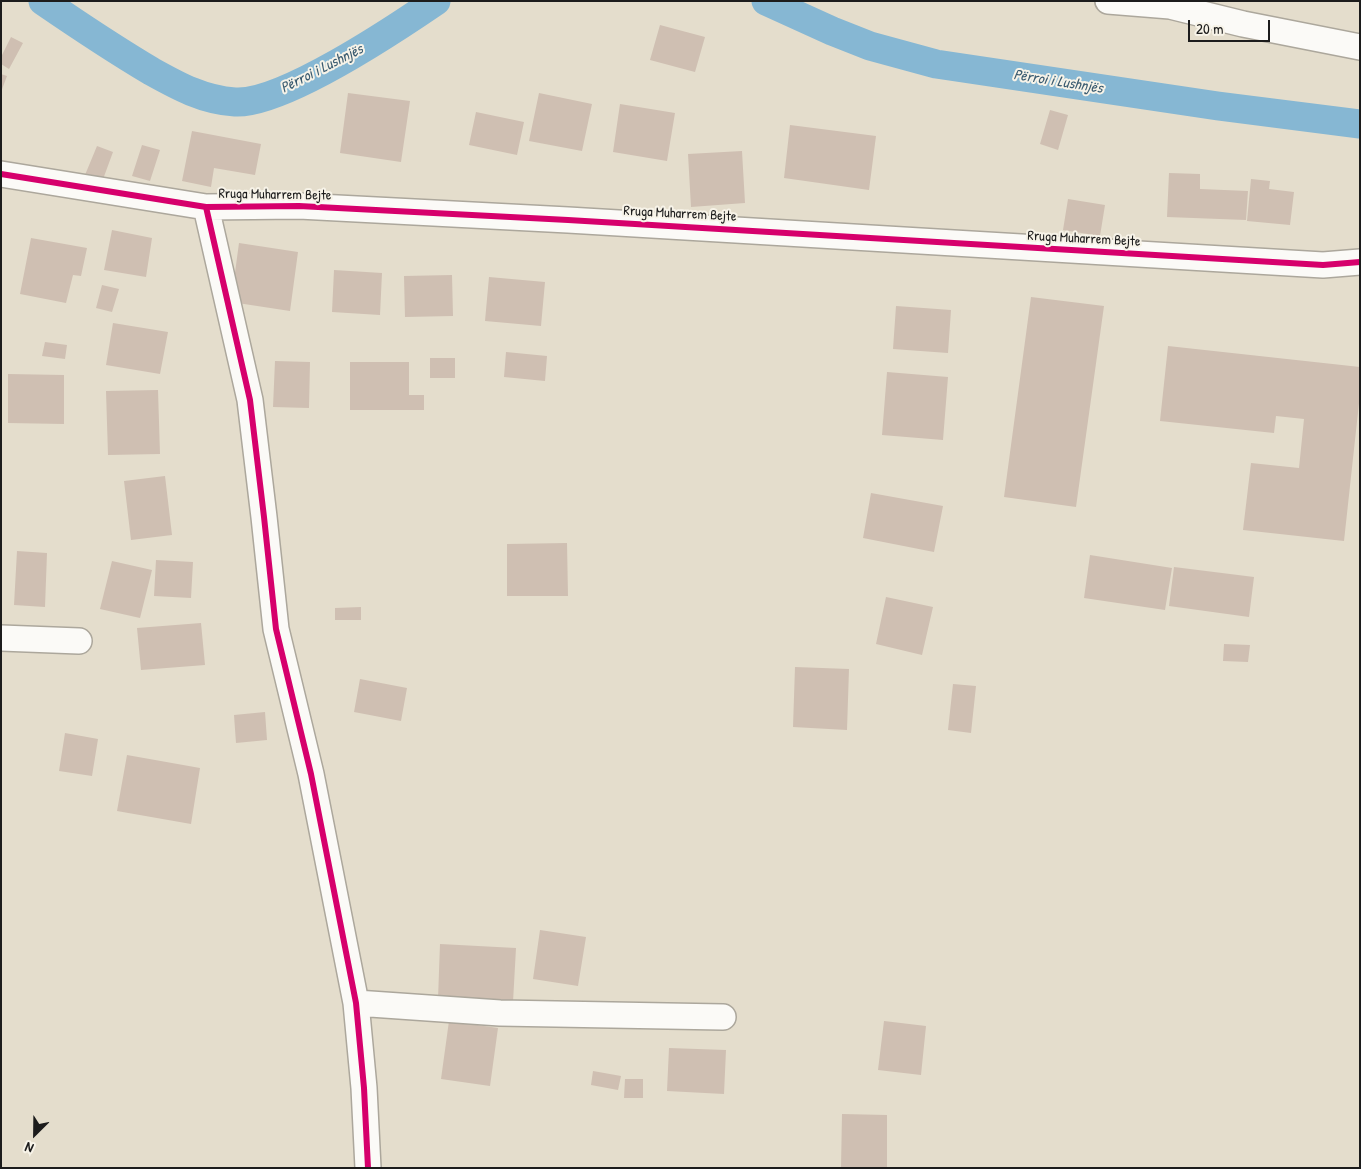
<!DOCTYPE html>
<html>
<head>
<meta charset="utf-8">
<style>
	body { margin:0 }
	#map { position:relative; width:1361px; height:1169px; overflow:hidden; background:#e4ddcc; font-family:"Patrick Hand",sans-serif }
	canvas { display:block }
	.frame { position:absolute; inset:0; border:2px solid #1c1c1c; pointer-events:none }
	.north { position:absolute; left:10px; top:1109px; width:50px; height:50px; -webkit-text-stroke:4px #f7f3e8; paint-order:stroke; rotate:203deg; font-size:14px; font-weight:700; line-height:20px; text-align:center; color:#1c1c1c }
	.north::after { content:''; display:block; margin:auto; width:18px; height:22px; background:#1c1c1c; clip-path:polygon(50% 0,100% 100%,50% 72%,0 100%) }
	.scale { position:absolute; left:1188px; top:20px; width:82px; height:22px; box-sizing:border-box; border:2px solid #1c1c1c; border-top:0; padding-left:6px; font-size:15px; line-height:18px; white-space:nowrap; color:#1c1c1c; -webkit-text-stroke:4px #f7f3e8; paint-order:stroke }
</style>
</head>
<body>
<div id="map">
<canvas width="1361" height="1169"></canvas>
<div class="frame"></div>
<div class="north">N</div>
<div class="scale">20 m</div>
</div>
<script>
const ctx = document.querySelector('canvas').getContext('2d');
ctx.lineJoin = 'round';
function stroke(path, color, width, dash) { ctx.strokeStyle = color; ctx.lineWidth = width; ctx.lineCap = dash ? 'butt' : 'round'; ctx.setLineDash(dash || []); ctx.stroke(path); }
function paint(path, color) { ctx.fillStyle = color; ctx.fill(path, 'evenodd'); }
function write(font, color, halo, rows, align = 'center') {
  ctx.font = font + ' "Patrick Hand",sans-serif'; ctx.lineWidth = 4; ctx.setLineDash([]); ctx.textBaseline = 'middle'; ctx.strokeStyle = halo; ctx.fillStyle = color; for (const [text, x, y, turn = 0] of rows) {
    ctx.save(); ctx.translate(x, y); ctx.rotate((+turn || 0) * Math.PI / 180); ctx.textAlign = isNaN(turn) ? turn : align; if (halo) ctx.strokeText(text, 0, 0); ctx.fillText(text, 0, 0); ctx.restore();
  }
}
const canal = new Path2D(`
	M43 1C78 25 114 49 151 71 178 86 203 100 235 102 282 105 395 29 436 1
	M766 1 832 31 870 46 936 64 1218 106 1360 124`);
const building = new Path2D(`
	M660 25 705 37 695 72 650 60Z
	M11 37 23 43 9 69 1 64V57Z
	M1 74 7 76 1 92Z
	M348 93 410 101 401 162 340 153Z
	M539 93 592 104 582 151 529 141Z
	M620 104 675 113 667 161 613 152Z
	M1050 110 1068 115 1058 150 1040 144Z
	M476 112 524 122 517 155 469 145Z
	M790 125 876 136 869 190 784 178Z
	M192 131 261 144 255 175 214 168 211 187 182 181Z
	M142 145 160 150 150 181 132 176Z
	M97 146 113 152 102 182 85 175Z
	M742 151 745 203 691 207 688 154Z
	M1169 173 1200 174V189L1248 191 1246 220 1167 217Z
	M1251 179 1270 181 1269 189 1294 192 1290 225 1247 221Z
	M1068 199 1105 205 1100 236 1063 230Z
	M112 230 152 238 146 277 104 270Z
	M31 238 87 248 81 276 73 275 66 303 20 294Z
	M239 243 298 252 290 311 231 302Z
	M334 270 382 273 380 315 332 312Z
	M452 275 453 316 405 317 404 276Z
	M489 277 545 282 541 326 485 321Z
	M102 285 119 289 112 312 96 308Z
	M1031 297 1104 306 1076 507 1004 497Z
	M896 306 951 310 948 353 893 349Z
	M113 323 168 332 160 374 106 365Z
	M45 342 67 345 65 359 42 356Z
	M1168 346 1360 367V394L1344 541 1243 530 1251 463 1299 468 1304 419 1276 416 1274 433 1160 421Z
	M506 352 547 356 545 381 504 377Z
	M430 358H455V378H430Z
	M275 361 310 362 309 408 273 407Z
	M350 362H409V395H424V410H350Z
	M887 372 948 377 943 440 882 435Z
	M8 374 64 375V424L8 423Z
	M158 390 160 454 108 455 106 391Z
	M165 476 172 535 131 540 124 481Z
	M871 493 943 506 934 552 863 538Z
	M567 543 568 596H507V544Z
	M17 551 47 553 45 607 14 605Z
	M1090 555 1172 568 1165 610 1084 598Z
	M156 560 193 562 191 598 154 596Z
	M112 561 152 570 140 618 100 609Z
	M1174 567 1254 577 1249 617 1169 606Z
	M886 597 933 607 922 655 876 644Z
	M361 607V620H335V608Z
	M201 623 205 665 141 670 137 628Z
	M1224 644 1250 645 1248 662 1223 661Z
	M795 667 849 669 847 730 793 727Z
	M360 679 407 688 401 721 354 712Z
	M953 684 976 686 971 733 948 730Z
	M265 712 267 740 236 743 234 715Z
	M65 733 98 739 92 776 59 771Z
	M127 755 200 768 191 824 117 811Z
	M540 930 586 937 578 986 533 979Z
	M440 944 516 948 513 1002 438 999Z
	M449 1021 498 1028 490 1086 441 1079Z
	M884 1021 926 1026 921 1075 878 1070Z
	M669 1048 726 1050 724 1094 667 1091Z
	M593 1071 621 1076 618 1090 591 1085Z
	M625 1079H643V1098H624Z
	M842 1114 887 1115V1168H841Z`);
const street = new Path2D(`
	M1108 1 1170 6 1243 24 1360 47
	M1 174 206 207 299 206 568 220 1323 265 1360 262
	M206 207 250 400 264 517 276 629 311 774 356 1003 364 1088 368 1168
	M1 638 79 641
	M356 1003 500 1013 723 1017`);
const cycleway = new Path2D(`
	M1 174 206 207 299 206 568 220 1323 265 1360 262
	M206 207 250 400 264 517 276 629 311 774 356 1003 364 1088 368 1168`);
const streetNames = [
	["Rruga Muharrem Bejte",275,195,1],
	["Rruga Muharrem Bejte",680,214,3],
	["Rruga Muharrem Bejte",1084,239,3]
];
const waterNames = [
	["Përroi i Lushnjës",322,69,-27],
	["Përroi i Lushnjës",1058,82,9]
];
stroke(canal, '#86b7d3', 29);
paint(building, '#cfbfb2');
stroke(street, '#aca79c', 28);
stroke(street, '#fbfaf7', 25);
stroke(cycleway, '#d6006c', 6);
write('14px', '#1c1c1c', '#f7f3e8', streetNames);
write('italic 15px', '#3a5b70', '#f7f3e8', waterNames);
</script>
</body>
</html>
